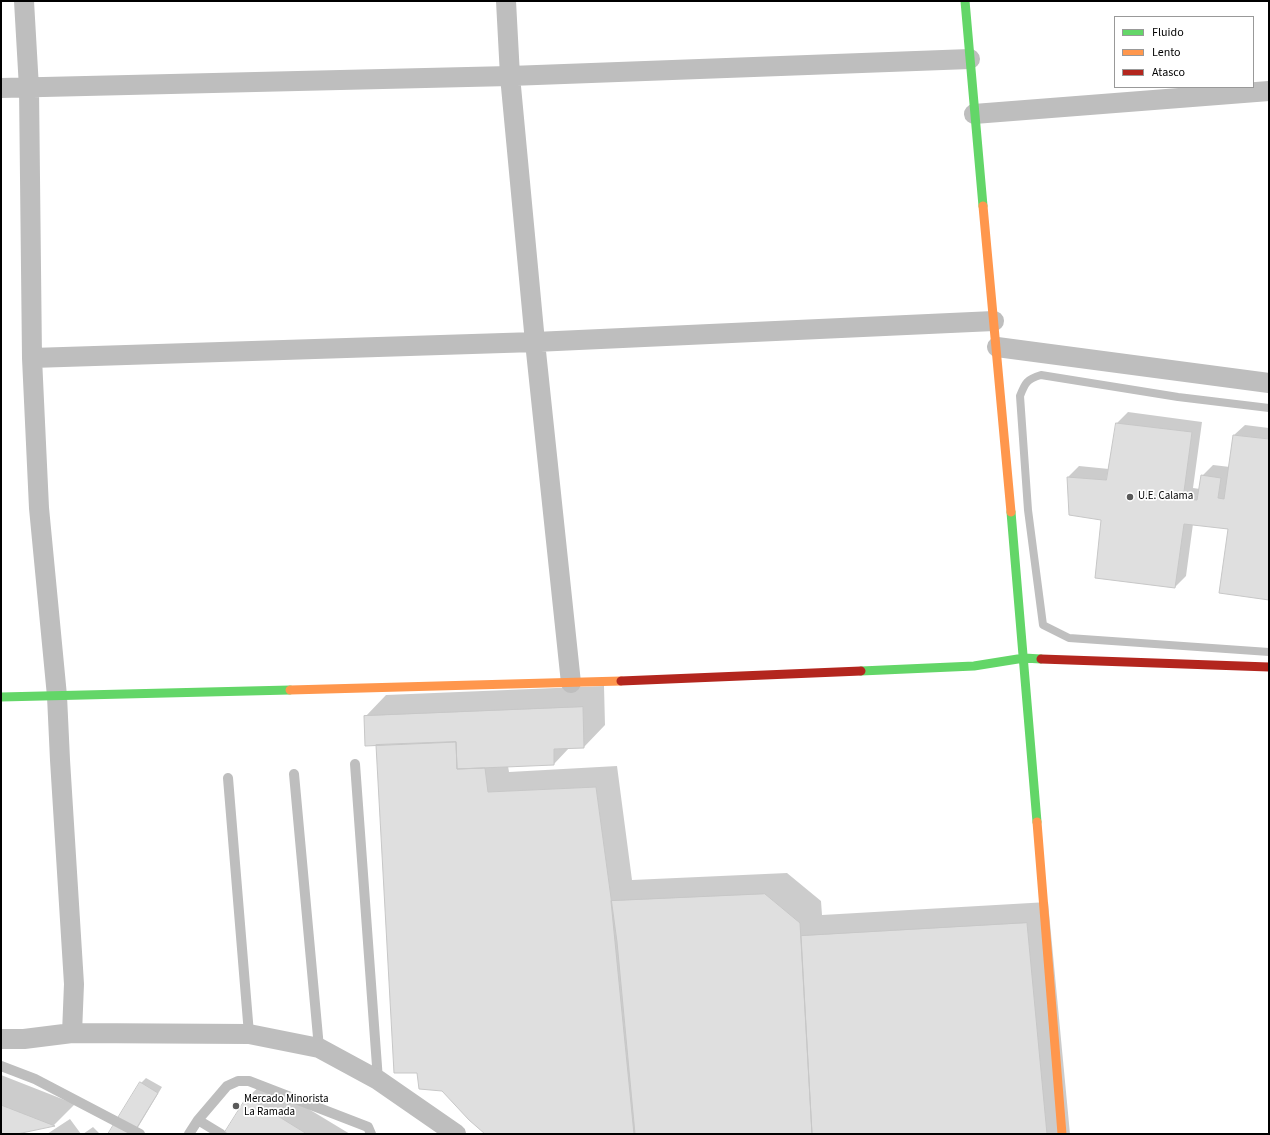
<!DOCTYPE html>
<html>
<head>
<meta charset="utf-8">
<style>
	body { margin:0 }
	#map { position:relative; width:1270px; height:1135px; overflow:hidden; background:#fff; font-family:"Source Sans 3",sans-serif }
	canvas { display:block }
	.frame { position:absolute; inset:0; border:2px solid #000; pointer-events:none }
	.legend { position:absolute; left:1114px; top:16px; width:140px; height:72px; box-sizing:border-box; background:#fff; border:1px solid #999; margin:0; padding:5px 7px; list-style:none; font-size:12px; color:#000 }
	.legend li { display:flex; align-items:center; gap:8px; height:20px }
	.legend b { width:20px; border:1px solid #999 }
</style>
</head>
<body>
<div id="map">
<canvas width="1270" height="1135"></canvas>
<div class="frame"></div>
<ul class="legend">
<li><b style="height:5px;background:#63d668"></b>Fluido</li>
<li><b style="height:5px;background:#ff974d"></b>Lento</li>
<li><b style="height:5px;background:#b3261e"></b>Atasco</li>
</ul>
</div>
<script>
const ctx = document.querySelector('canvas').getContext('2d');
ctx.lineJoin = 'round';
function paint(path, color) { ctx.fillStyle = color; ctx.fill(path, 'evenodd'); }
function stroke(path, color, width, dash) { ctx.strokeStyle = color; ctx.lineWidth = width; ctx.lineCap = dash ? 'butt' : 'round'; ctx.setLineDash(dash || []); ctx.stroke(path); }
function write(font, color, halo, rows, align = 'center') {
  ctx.font = font + ' "Source Sans 3",sans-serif'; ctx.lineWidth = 3.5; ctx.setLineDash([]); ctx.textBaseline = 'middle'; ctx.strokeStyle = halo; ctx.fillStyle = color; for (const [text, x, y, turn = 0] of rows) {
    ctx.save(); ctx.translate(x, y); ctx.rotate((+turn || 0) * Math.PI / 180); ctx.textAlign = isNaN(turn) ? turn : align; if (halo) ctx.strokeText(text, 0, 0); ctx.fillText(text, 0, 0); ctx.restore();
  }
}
const shadow = new Path2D(`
	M1128 412 1202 422 1193 488 1200 489 1202 476 1213 465 1230 467 1234 435 1245 425 1269 428V599L1229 529 1193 524 1186 576 1175 587 1102 519 1070 514 1068 477 1079 466 1109 469 1117 423Z
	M604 686 605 725 584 747H570L554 764 508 766 509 772 617 766 632 880 787 873 821 901 822 915 1048 902 1070 1134H486L377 744 365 717 386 695Z
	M1 1075 75 1104 54 1125 19 1132 15 1134H1Z
	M146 1078 162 1087 134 1134H109L141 1083Z
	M264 1082 350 1134H230L247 1098Z
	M70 1119 81 1134H47Z
	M93 1127 100 1134H83Z`);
const stream = new Path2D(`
	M1269 408 1178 397 1041 375C1027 379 1025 383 1020 396L1028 510 1043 625 1069 638 1269 652`);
const building = new Path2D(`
	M1116 423 1192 432 1183 499 1197 500 1201 475 1221 478 1218 498 1224 499 1233 435 1269 439V600L1219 593 1228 529 1184 524 1175 588 1095 578 1101 520 1069 515 1067 477 1106 480Z
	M583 707 584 748 554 749V765L457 769 456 742 365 746 364 716Z
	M456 742 457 769 485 768 488 792 596 787 617 942 635 1134H485L469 1120 442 1091 419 1089 417 1073H394L376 745Z
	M765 894 800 923 812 1134H634L611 901Z
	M1027 923 1047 1134H812L801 936Z
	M140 1082 158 1093 133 1134H108Z
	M247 1097 307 1134H228L225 1132Z
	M1 1105 55 1126 17 1134H1Z`);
const lane = new Path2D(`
	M355 764 378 1080
	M294 774 319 1048
	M228 778 249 1034
	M1 1066 35 1079 140 1134
	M198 1120 221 1134
	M189 1134 198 1120 227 1086 238 1081H249L368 1127 371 1134`);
const street = new Path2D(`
	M24 1 29 88 32 358 39 508 57 696 60 760 74 984 72 1033
	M506 1 510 76 535 342 571 683
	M1 88 510 76 970 59
	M974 114 1269 91
	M997 347 1269 383
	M32 358 535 342 994 321
	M1 1039H24L72 1033 249 1034 319 1048 378 1080 456 1134`);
const fast = new Path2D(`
	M965 1 983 206
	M1011 512 1037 822
	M861 671 974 666 1024 658 1041 659
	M1 697 290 690`);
const slow = new Path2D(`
	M983 206 1011 512
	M290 690 621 681
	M1037 822 1062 1134`);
const jam = new Path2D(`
	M1041 659 1269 667
	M621 681 861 671`);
const markers = [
	[1130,497,4,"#595959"],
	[236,1106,4,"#595959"]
];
const poiNames = [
	["U.E. Calama",1138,497],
	["Mercado Minorista",244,1100],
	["La Ramada",244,1113]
];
paint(shadow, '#0003');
stroke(stream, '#bfbfbf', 8);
paint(building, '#dfdfdf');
stroke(building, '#c7c7c7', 1);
stroke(lane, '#bebebe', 10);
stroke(street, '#bebebe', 20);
stroke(fast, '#63d668', 9);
stroke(slow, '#ff974d', 9);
stroke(jam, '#b3261e', 9);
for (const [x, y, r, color] of markers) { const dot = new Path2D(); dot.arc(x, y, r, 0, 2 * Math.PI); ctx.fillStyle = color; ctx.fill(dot); stroke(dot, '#fff', 1.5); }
write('11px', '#000', '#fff', poiNames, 'left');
</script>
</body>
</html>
